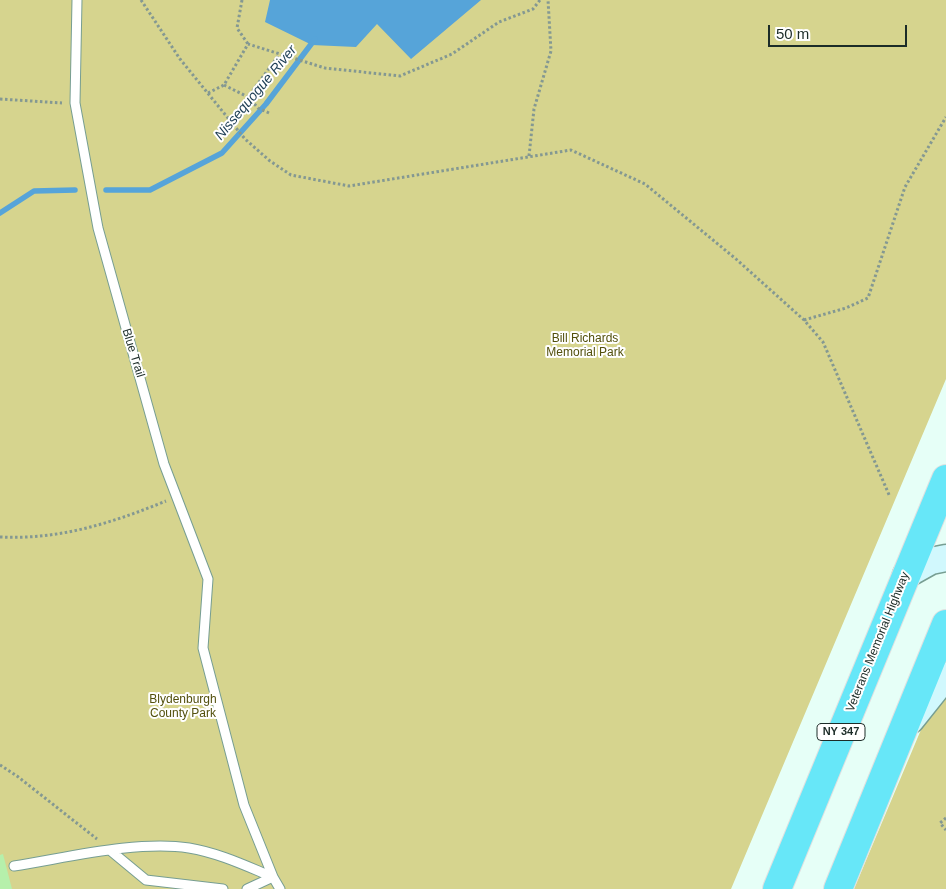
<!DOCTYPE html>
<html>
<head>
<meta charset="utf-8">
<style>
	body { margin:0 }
	#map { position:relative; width:946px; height:889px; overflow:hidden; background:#e6fff7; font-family:Helvetica,sans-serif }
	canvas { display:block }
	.scale { position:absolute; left:768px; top:25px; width:139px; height:22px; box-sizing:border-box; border:2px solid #1c2c28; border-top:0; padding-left:6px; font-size:15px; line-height:18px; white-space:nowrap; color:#1c2c28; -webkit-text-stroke:4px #fff; paint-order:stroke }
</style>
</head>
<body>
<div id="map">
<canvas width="946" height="889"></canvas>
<div class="scale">50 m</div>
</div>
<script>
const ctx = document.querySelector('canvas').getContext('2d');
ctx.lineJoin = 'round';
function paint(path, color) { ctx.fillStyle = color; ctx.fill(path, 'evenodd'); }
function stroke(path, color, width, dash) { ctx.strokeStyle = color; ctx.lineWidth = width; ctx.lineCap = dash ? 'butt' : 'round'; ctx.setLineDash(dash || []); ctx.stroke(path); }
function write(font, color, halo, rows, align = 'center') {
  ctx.font = font + ' Helvetica,sans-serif'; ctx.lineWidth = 4; ctx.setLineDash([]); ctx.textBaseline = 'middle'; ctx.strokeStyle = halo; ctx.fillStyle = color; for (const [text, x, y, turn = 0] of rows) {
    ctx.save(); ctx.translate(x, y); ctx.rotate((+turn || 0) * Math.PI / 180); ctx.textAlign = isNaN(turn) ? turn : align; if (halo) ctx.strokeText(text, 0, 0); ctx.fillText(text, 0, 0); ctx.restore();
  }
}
const green = new Path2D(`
	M0 0H946V379L731 889H0Z
	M946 688V889H854L936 694Z`);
const water = new Path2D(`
	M270 0H481L411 59 377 24 356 47 312 45 265 22Z`);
const stream = new Path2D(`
	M106 190H150L222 153 266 104 315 39
	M0 213 34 191 75 190`);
const building = new Path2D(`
	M3 854 12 889H0V855Z`);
const path = new Path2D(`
	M141 0 180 59 245 139 270 161 291 175 349 186 571 150 645 184 736 259 804 320 823 342 890 497
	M242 0 237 28 248 44
	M224 85 248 97
	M208 93 224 85 248 44 325 68 400 76 452 54 499 22 533 9 540 0
	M0 99 62 103
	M269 113 258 108 248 97 279 55
	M529 156 534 109 551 51 548 0
	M804 320 846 308 868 298 905 187 946 117
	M0 537C59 540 112 523 166 501
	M0 765 17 776 97 839
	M946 818 940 823 946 830`);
const lane = new Path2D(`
	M77 0 75 103 98 228 164 464 208 579 203 648 244 805 273 877 280 889
	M111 851 146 880 223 889
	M14 866C66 858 137 840 189 848 219 853 246 866 273 877
	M247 889 273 877`);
const secondary = new Path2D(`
	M906 575 931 561 946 558
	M911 720 946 676`);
const highway = new Path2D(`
	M777 889 946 479
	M838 889 946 624`);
const shields = [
	[841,732,48]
];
const shieldNames = [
	["NY 347",841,732]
];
const parkNames = [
	["Bill Richards",585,339],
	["Memorial Park",585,353],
	["Blydenburgh",183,700],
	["County Park",183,714]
];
const streetNames = [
	["Blue Trail",133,353,73],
	["Veterans Memorial Highway",878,642,-68]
];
const waterNames = [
	["Nissequogue River",256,93,-50]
];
paint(green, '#d6d48e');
paint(water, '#56a4d9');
stroke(stream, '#56a4d9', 5.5);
paint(building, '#b6f0ab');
stroke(lane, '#779e92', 11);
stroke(secondary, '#779e92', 29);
stroke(highway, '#dfe1e1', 30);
stroke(path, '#849892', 3, [2.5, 2.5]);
stroke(lane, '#fff', 9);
stroke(secondary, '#d1f8fd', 26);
stroke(highway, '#67e7f8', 28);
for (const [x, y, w] of shields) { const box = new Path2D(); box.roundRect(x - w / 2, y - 8.5, w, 17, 4); ctx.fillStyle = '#fff'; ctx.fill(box); stroke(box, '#1c2c28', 1); }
write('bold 11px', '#1c2c28', null, shieldNames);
write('12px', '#53500d', '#fff', parkNames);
write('12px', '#1c2c28', '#fff', streetNames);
write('italic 14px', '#1b3c53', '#fff', waterNames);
</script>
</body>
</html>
